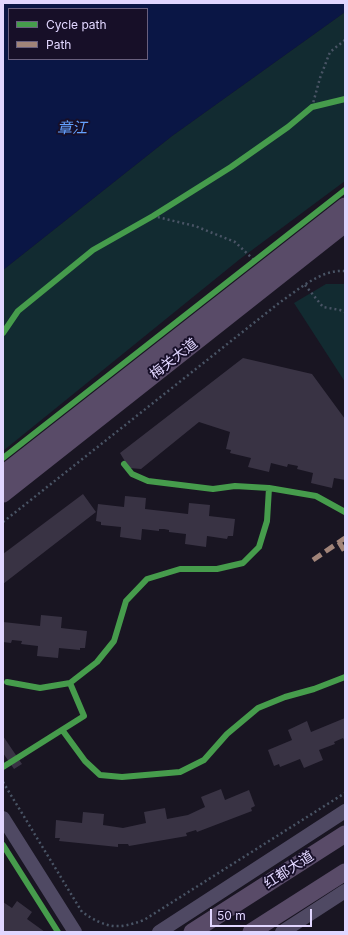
<!DOCTYPE html>
<html>
<head>
<meta charset="utf-8">
<style>
	body { margin:0 }
	#map { position:relative; width:348px; height:935px; overflow:hidden; background:#191522; font-family:Inter,sans-serif }
	canvas { display:block }
	.frame { position:absolute; inset:0; border:4px solid #e1d6ff; pointer-events:none }
	.legend { position:absolute; left:8px; top:8px; width:140px; height:52px; box-sizing:border-box; background:#170f28; border:1px solid #685f7e; margin:0; padding:5px 7px; list-style:none; font-size:12px; color:#e1d6ff }
	.legend li { display:flex; align-items:center; gap:8px; height:20px }
	.legend b { width:20px; border:1px solid #685f7e }
	.scale { position:absolute; left:210px; top:909px; width:102px; height:18px; box-sizing:border-box; border:2px solid #e1d6ff; border-top:0; padding-left:5px; font-size:12px; line-height:14px; white-space:nowrap; color:#e1d6ff; -webkit-text-stroke:3px #170f28; paint-order:stroke }
</style>
</head>
<body>
<div id="map">
<canvas width="348" height="935"></canvas>
<div class="frame"></div>
<ul class="legend">
<li><b style="height:5px;background:#469c4c"></b>Cycle path</li>
<li><b style="height:5px;background:#a18479"></b>Path</li>
</ul>
<div class="scale">50 m</div>
</div>
<script>
const ctx = document.querySelector('canvas').getContext('2d');
ctx.lineJoin = 'round';
function paint(path, color) { ctx.fillStyle = color; ctx.fill(path, 'evenodd'); }
function stroke(path, color, width, dash) { ctx.strokeStyle = color; ctx.lineWidth = width; ctx.lineCap = dash ? 'butt' : 'round'; ctx.setLineDash(dash || []); ctx.stroke(path); }
function write(font, color, halo, rows, align = 'center') {
  ctx.font = font + ' Inter,"Noto Sans SC",sans-serif'; ctx.lineWidth = 4; ctx.setLineDash([]); ctx.textBaseline = 'middle'; ctx.strokeStyle = halo; ctx.fillStyle = color; for (const [text, x, y, turn = 0] of rows) {
    ctx.save(); ctx.translate(x, y); ctx.rotate((+turn || 0) * Math.PI / 180); ctx.textAlign = isNaN(turn) ? turn : align; if (halo) ctx.strokeText(text, 0, 0); ctx.fillText(text, 0, 0); ctx.restore();
  }
}
const green = new Path2D(`
	M345 12V181L240 259 3 451V270L172 136Z
	M326 284H345V382L294 303Z`);
const water = new Path2D(`
	M3 3H345V12L172 136 3 270ZM9 9H147V59H9Z`);
const building = new Path2D(`
	M243 358 312 374 345 419V480L334 478 332 488 311 483 313 473 297 469 298 466 288 464 287 467 271 463 269 472 248 467 251 458 230 453 231 450 226 449 230 432 199 422 141 469 129 468 120 453Z
	M83 494 96 512 3 584V554Z
	M125 496 146 498 145 509 188 514 189 503 210 505 209 516 235 519 233 536H228L227 539 207 536 206 547 185 544 186 534 169 532V530L164 529H159V531L142 529 141 540 120 537 121 527 101 525V522L96 521 98 504 124 507Z
	M41 615 62 617 61 628 87 631 85 648H80V650L59 648 58 658 37 656 38 646 21 644 22 641 12 640 11 643 3 642V622L40 626Z
	M345 718V740H344L343 738 334 742 335 744 319 750 323 760 304 768 300 759 280 767 279 764 274 766 268 750 292 740 288 730 307 721 311 732Z
	M3 736 22 764 14 769 3 753Z
	M221 789 225 800 249 790 255 806 251 808 252 811 197 832 196 830 186 833 187 836 129 846 128 844H118V847L59 841 60 838H55L56 820 82 823 83 812 104 814 103 825 123 828 146 823 144 812 165 808 167 819 188 815 205 807 201 797Z
	M17 901 32 912 27 919 45 932H3V902L12 908Z`);
const path = new Path2D(`
	M312 107 320 78 330 52 345 40
	M153 216 195 226 235 242 254 260
	M305 285 323 307 340 310 345 312
	M3 522 279 303C298 290 321 269 345 271
	M3 782 82 912C106 928 117 930 144 920L345 793`);
const minor = new Path2D(`
	M3 818 75 932
	M159 932 345 811
	M282 932 345 891`);
const major = new Path2D(`
	M3 474 345 206
	M3 494 345 224
	M192 932 345 834
	M251 932 345 872`);
const quiet = new Path2D(`
	M339 542 345 552
	M313 560 345 538`);
const cycleway = new Path2D(`
	M3 333 18 311 93 250 153 216 231 167 288 127 312 107 345 99
	M3 458 345 190
	M124 464 132 474 148 481 213 489 235 486 269 488 316 496 345 512
	M7 682 40 688 70 683 97 662 114 641 126 601 147 579 180 569H217L243 563 259 547 267 521 269 488
	M63 731 85 761 100 775 122 777 180 772 204 760 227 734 258 708 285 697 314 689 345 677
	M3 767 84 716 70 683
	M3 845 58 932`);
const streetNames = [
	["梅关大道",174,359,-38],
	["红都大道",289,870,-33]
];
const waterNames = [
	["章江",72,128]
];
paint(green, '#122b31');
paint(water, '#0a1645');
paint(building, '#393344');
stroke(path, '#495465', 2.5, [2, 3]);
stroke(minor, '#4f4963', 14);
stroke(major, '#594b68', 17);
stroke(quiet, '#a18479', 5, [10, 5]);
stroke(cycleway, '#469c4c', 6);
write('14px', '#e1d6ff', '#170f28', streetNames);
write('italic 15px', '#64a1ff', '#170f28', waterNames);
</script>
</body>
</html>
